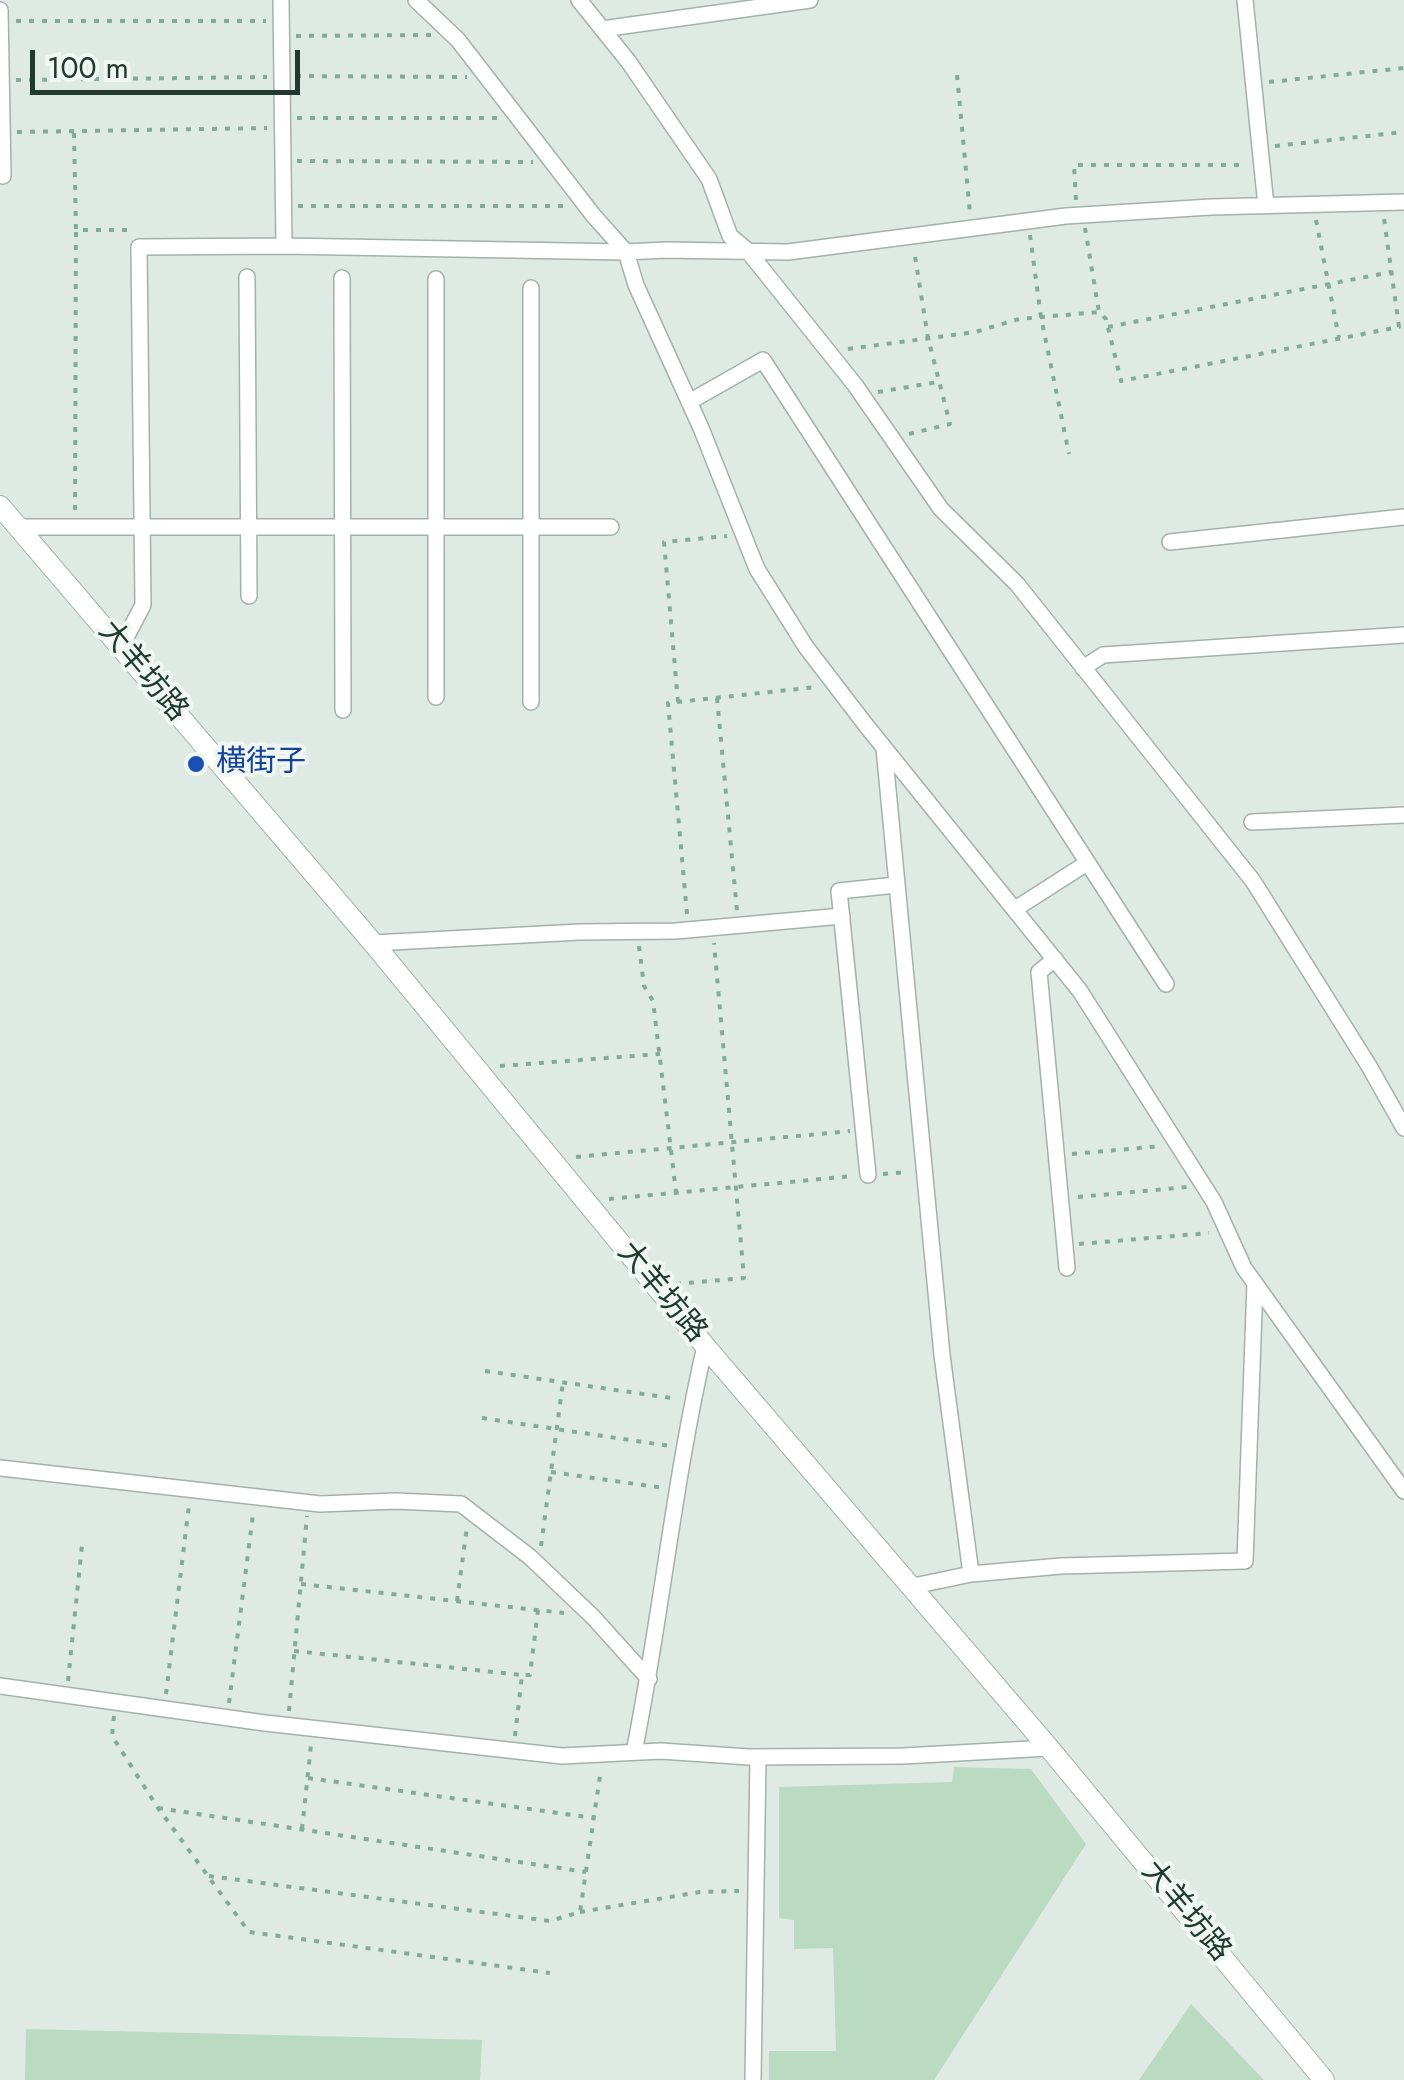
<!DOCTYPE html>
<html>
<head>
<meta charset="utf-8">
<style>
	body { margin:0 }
	#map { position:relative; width:1404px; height:2080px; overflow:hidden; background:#e0eae5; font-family:Jost,sans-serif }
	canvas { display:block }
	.scale { position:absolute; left:30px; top:50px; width:270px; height:45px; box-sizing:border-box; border:5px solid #223932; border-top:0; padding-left:12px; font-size:30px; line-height:35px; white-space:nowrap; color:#223932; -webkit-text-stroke:8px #f0f7f3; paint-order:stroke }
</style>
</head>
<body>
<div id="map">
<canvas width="1404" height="2080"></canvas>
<div class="scale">100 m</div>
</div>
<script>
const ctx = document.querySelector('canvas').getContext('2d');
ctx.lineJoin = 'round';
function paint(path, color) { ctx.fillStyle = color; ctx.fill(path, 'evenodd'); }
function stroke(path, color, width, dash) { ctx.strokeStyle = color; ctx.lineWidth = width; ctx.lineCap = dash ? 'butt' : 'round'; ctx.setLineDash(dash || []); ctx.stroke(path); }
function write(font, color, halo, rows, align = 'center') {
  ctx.font = font + ' Jost,"Noto Sans SC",sans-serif'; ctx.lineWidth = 8; ctx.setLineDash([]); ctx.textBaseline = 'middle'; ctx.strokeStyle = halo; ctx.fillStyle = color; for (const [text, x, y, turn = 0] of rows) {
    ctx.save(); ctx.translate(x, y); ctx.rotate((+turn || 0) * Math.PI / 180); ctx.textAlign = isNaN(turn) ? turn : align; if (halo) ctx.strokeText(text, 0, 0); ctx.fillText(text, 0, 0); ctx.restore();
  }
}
const green = new Path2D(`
	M954 1767 1031 1769 1086 1844 934 2080H769V2051H836L833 1948 794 1949V1920L779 1918V1787L952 1782Z
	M1191 2004 1264 2080H1139Z
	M26 2029 482 2040 480 2080H25Z`);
const path = new Path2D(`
	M16 21H266
	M296 36 431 35
	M957 75 970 213
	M296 76 467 77
	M16 80 267 77
	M1269 82 1404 68
	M297 118H497
	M17 132 267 128
	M74 133 76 230H135
	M1275 146 1404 132
	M297 161 533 162
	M1076 200 1074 165H1245
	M298 206H563
	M1316 220 1339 338
	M1085 228 1099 312 1106 319 1121 381 1399 327 1384 218
	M1030 235 1041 317 1069 454
	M1108 327 1391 272
	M848 349 975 332 1019 319 1099 312
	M878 392 938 382
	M909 434 950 424 928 338 914 250
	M75 510 76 230
	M717 698 737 911
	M678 702 664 542 727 536
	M687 914 668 703 816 687
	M639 946 644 986 653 1001 676 1192
	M500 1066 660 1054
	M1072 1154 1162 1146
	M576 1157 850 1131
	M883 1174 908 1172
	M1078 1197 1188 1187
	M609 1199 853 1176
	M1079 1244 1209 1233
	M676 1284 744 1278 714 943
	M485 1371 678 1399
	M482 1418 670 1446
	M551 1472 664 1488
	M541 1546 563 1382
	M301 1584 564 1613
	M457 1601 467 1527
	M294 1651 522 1675
	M68 1681 82 1545
	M166 1694 189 1505
	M229 1703 253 1514
	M289 1711 307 1516
	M114 1716 112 1736 158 1808 249 1932 550 1973
	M515 1736 522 1675H530L538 1610
	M308 1778 594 1818
	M158 1808 586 1872
	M302 1829 311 1745
	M209 1876 550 1921 580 1912 601 1769
	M580 1912 700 1892 739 1891`);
const street = new Path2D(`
	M416 0 458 40 593 215 626 252 636 285 701 428 757 569 806 647 865 724 1080 991 1214 1202 1244 1268 1404 1491
	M579 0 628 61 709 179 730 236 747 250 855 385 941 509 1017 584 1253 881 1369 1066 1404 1128
	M1245 0 1266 206
	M0 10 3 176
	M602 29 810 0
	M284 246 626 252 666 250 788 252 1066 216 1211 207 1404 202
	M247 277 249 596
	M342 278 343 710
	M531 288V702
	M689 402 763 360 1166 984
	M18 527H611
	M1170 542 1404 517
	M121 647 143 605 139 247 284 246 281 0
	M1083 668 1103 655 1404 635
	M436 697V279
	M884 748 942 1355 971 1574
	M1252 822 1404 815
	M1015 909 1087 863
	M373 943 580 932 676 931 842 916
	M1055 959 1039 972 1067 1268
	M868 1175 839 891 896 885
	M0 1468 320 1504 396 1501 461 1504 530 1557 593 1617 649 1679
	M909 1587 971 1574 1061 1566 1245 1561 1255 1283
	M0 1686 265 1723 562 1756 661 1751 749 1757 903 1756 1049 1748
	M634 1752C661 1618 674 1480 705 1346
	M753 2080 758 1757`);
const secondary = new Path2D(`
	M0 506 373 943 705 1346 1049 1748 1324 2080`);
const markers = [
	[196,764,10,"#1a4fb4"]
];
const streetNames = [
	["大羊坊路",142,672,50],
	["大羊坊路",661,1293,50],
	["大羊坊路",1185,1912,50]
];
const transitNames = [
	["横街子",216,764]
];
paint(green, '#badac1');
stroke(street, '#a3b1ac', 18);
stroke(secondary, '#a0b5ac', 22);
stroke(path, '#82ab9d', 4, [5, 8]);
stroke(street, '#fff', 15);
stroke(secondary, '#fff', 20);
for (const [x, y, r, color] of markers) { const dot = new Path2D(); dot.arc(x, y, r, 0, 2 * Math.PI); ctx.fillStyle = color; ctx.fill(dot); stroke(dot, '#f0f7f3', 4); }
write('30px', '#223932', '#f0f7f3', streetNames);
write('30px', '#164399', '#f0f7f3', transitNames, 'left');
</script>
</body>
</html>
